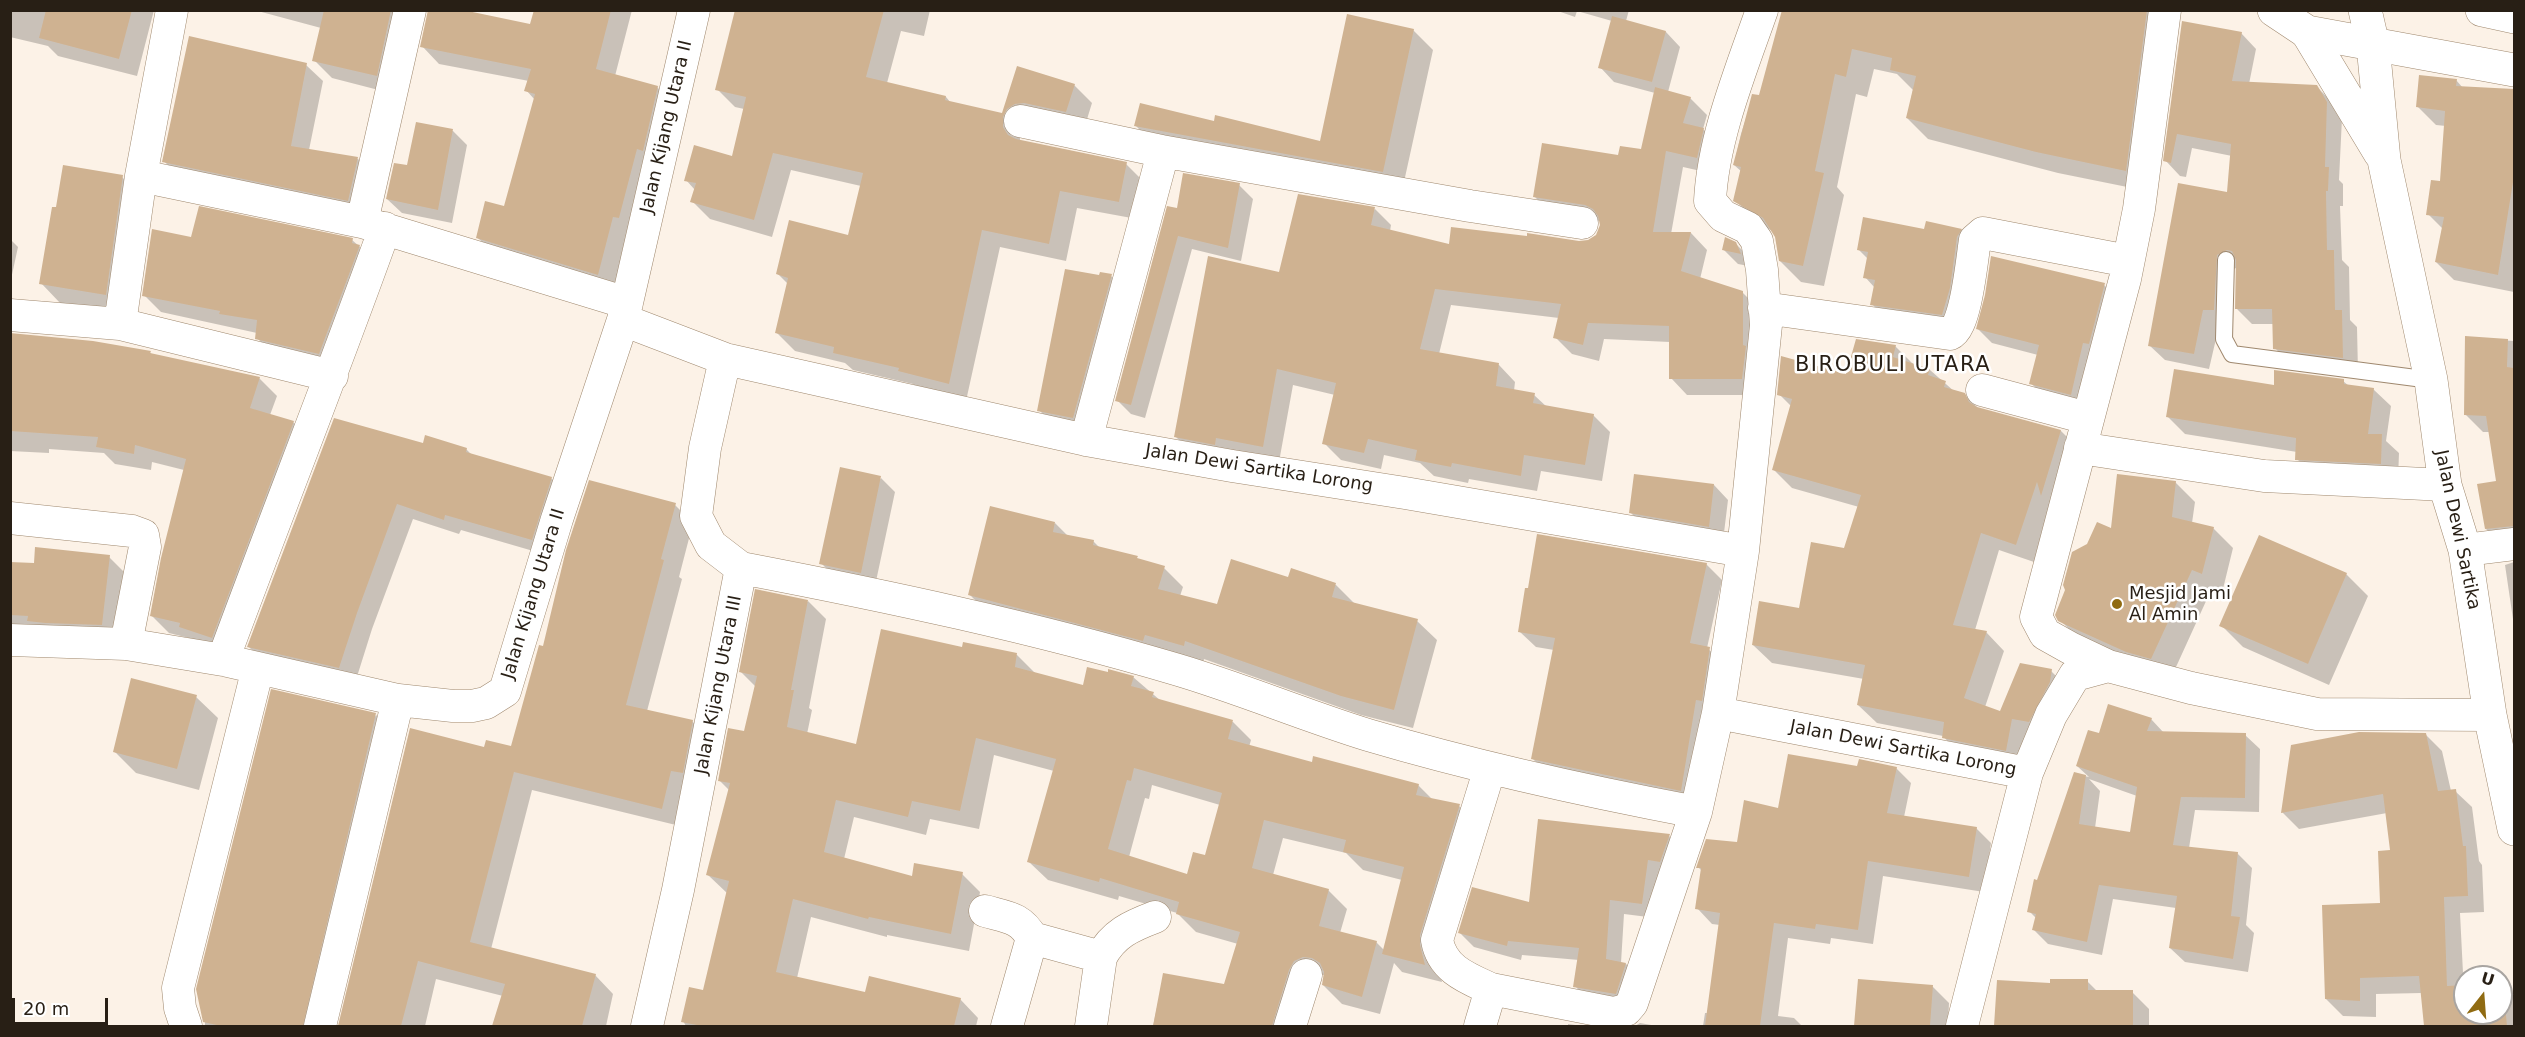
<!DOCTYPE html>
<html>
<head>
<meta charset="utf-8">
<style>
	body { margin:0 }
	#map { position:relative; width:2525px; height:1037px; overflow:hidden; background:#fcf2e7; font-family:"DejaVu Sans",sans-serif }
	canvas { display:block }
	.frame { position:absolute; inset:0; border:12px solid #281f15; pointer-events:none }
	.north { position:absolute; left:2453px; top:965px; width:60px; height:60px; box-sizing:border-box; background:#fff; border:2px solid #a9a5a1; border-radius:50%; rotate:17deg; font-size:16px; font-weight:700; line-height:24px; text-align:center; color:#281f15 }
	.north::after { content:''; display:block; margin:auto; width:21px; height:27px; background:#906b12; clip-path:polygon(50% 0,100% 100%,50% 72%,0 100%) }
	.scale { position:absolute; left:12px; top:998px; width:96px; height:27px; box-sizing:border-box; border:3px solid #281f15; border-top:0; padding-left:8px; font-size:18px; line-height:21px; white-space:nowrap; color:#281f15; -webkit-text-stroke:4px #fff; paint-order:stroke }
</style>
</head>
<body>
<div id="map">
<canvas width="2525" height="1037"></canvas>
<div class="frame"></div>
<div class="north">U</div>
<div class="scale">20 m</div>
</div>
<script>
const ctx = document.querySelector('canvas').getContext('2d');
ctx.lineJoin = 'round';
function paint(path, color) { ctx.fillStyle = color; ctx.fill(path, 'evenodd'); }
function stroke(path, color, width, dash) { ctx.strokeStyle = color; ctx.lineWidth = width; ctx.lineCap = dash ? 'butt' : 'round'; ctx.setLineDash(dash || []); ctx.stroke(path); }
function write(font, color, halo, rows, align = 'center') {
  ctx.font = font + ' "DejaVu Sans",sans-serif'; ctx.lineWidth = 5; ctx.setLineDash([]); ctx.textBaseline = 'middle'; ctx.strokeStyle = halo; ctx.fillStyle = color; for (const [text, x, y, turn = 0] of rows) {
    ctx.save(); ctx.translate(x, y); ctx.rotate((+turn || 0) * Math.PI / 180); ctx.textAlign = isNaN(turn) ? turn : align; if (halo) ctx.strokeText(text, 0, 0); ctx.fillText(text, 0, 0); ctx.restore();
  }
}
const shadow = new Path2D(`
	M10 10H154L137 76 58 56 48 46 10 37Z
	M254 10H421L394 94 332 78 314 60 321 28Z
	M535 10H632L615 76 657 87 675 105 615 292 495 255 477 237 505 208 535 100 526 90 529 81 439 64 422 46 532 26Z
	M857 10H930L924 36 901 31 887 83 946 97 951 103 1003 115 1018 68 1074 85 1092 103 1084 129 1020 135V141L1126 164 1144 182 1137 219 1077 208 1066 261 1000 247 966 401 917 389 913 384 853 370 845 363 795 351 777 333 788 284 778 274 849 236 861 186 791 170 772 237 710 219 692 201 695 190 686 180 733 157 744 109 735 107 717 89Z
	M1555 10H1629L1626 21 1666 32 1680 47 1668 92 1690 98 1707 115 1703 129 1720 146 1714 174 1683 167 1671 234 1691 233 1707 250 1700 279 1742 292 1759 309V395H1687L1671 378 1670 342 1604 339 1599 361 1572 354 1555 337 1559 318 1451 305 1439 354 1499 365 1515 382 1514 391 1534 395 1547 407 1593 415 1610 432 1602 481 1541 471 1537 491 1469 479 1468 483 1434 476 1420 463 1384 455 1381 469 1341 460 1324 443 1335 395 1293 385 1279 462 1193 454 1176 437 1280 274 1375 209 1391 225 1390 231 1450 246 1579 242 1590 241 1598 235 1601 221 1551 214 1535 197 1620 156 1642 151 1655 93 1614 82 1600 67 1612 21 1577 11 1575 17Z
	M1783 10H2152L2147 191 2058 173 1928 139 1907 118 1913 90 1897 74 1874 69 1867 97 1856 94 1837 187 1844 195 1824 286 1801 282 1780 261 1776 237 1772 231 1756 221 1735 200 1742 172 1734 165 1741 134 1753 96 1760 97Z
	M2183 22 2241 33 2256 49 2249 84 2317 87 2332 102 2342 118 2339 180 2343 184V206H2340L2342 260 2349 267 2350 320 2357 327 2358 372 2290 364 2275 348 2274 324H2252L2237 309 2238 267 2232 270 2209 369 2165 360 2149 345 2228 194 2232 156 2192 148 2186 177 2180 176 2165 160Z
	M1413 30 1433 50 1402 191 1155 145 1136 126 1215 123 1321 143Z
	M306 65 323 81 309 150 358 159 374 175 364 216 180 178 164 161Z
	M2456 80 2463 88 2511 90 2514 93V292L2454 280 2436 262 2443 229 2428 214 2442 183 2446 126 2436 125 2418 107Z
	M417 123 453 131 467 145 452 223 402 213 387 199 408 167Z
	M122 177 142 197 126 314 61 304 41 283Z
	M1239 185 1253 199 1241 261 1192 249 1145 418 1131 414 1117 400 1178 209Z
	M1925 230H1961L1974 244 1956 328 1885 318 1872 304 1875 288 1865 277 1868 259 1858 249Z
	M10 239 18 247 10 284Z
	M192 239 352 240 359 246 376 263 336 370 274 355 257 338V333L161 312 144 295Z
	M1735 243 1750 258 1754 267 1738 264 1723 249Z
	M1111 276 1130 295 1092 437 1058 429 1039 410 1101 277Z
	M2104 285 2119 299 2085 409 2045 398 2031 383 2038 355 1992 343 1977 328Z
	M10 335 150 352 153 356 259 378 277 396 270 415 293 422 311 440 229 654 198 644 193 639 169 633 151 615 184 470 152 462 151 470 115 464 104 453 49 449V453L10 451Z
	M2466 338 2514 341V546L2504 547 2486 529 2498 482 2490 432H2483L2465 414Z
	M1895 346 1913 364 1930 370 1955 392 1964 394 1979 409 2061 431 2079 449 2034 562 1999 550 1975 630 1986 632 2004 651 1985 707 2001 713 2051 671 2069 689 2024 768 1961 756 1943 736 1877 723 1858 705 1864 679 1772 663 1753 645 1800 610 1845 550 1859 507 1792 488 1774 470 1792 407 1779 394 1846 376Z
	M2343 381 2349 386 2373 389 2391 406 2386 441 2399 453 2398 480 2314 476 2297 459V452L2185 434 2168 417 2276 387Z
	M424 445 466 449 473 456 551 478 567 494 547 555 461 530 459 534 413 519 372 629 355 683 264 662 249 647Z
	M881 478 895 492 875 586 836 578 821 563Z
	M2175 482 2195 502 2192 523 2213 528 2233 548 2222 593 2212 588 2171 678 2080 640 2060 620 2112 530Z
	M1714 485 1728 500 1723 541 1645 527 1631 513Z
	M675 505 693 523 679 577 682 579 647 711 692 721 710 740 680 826 532 790 491 949 595 975 613 994 606 1026H494L503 996 436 979 425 1026H339L411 730 485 749 512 748 545 648Z
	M1055 523 1068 536 1093 541 1101 549 1164 568 1183 587 1180 596 1218 606 1289 579 1292 570 1336 585 1356 605 1417 621 1437 640 1413 728 1361 715 1204 659 1203 664 989 614 970 595Z
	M109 557 126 574 119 642 10 631V563L35 565Z
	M2514 562V626L2505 565Z
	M1706 564 1722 580 1707 648 1725 664 1697 806 1548 774 1533 759 1554 650 1536 647 1520 632Z
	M2346 574 2368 596 2329 685 2243 647 2221 625Z
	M808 601 826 619 809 708 812 710 807 734 857 746 963 649 1017 655 1035 673 1084 687 1133 677 1161 701 1233 722 1251 740 1249 747 1313 764 1418 785 1433 800 1459 806 1478 824 1438 964 1442 982 1402 972 1394 963 1380 1014 1342 1004 1323 985 1325 975H1322L1313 980 1276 1026 1240 1016 1235 1011 1231 1026H1153L1164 975 1224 990 1238 944 1196 932 1177 913 1119 896 1118 900 1048 880 1029 862 1054 771 994 755 979 829 930 819 926 835 854 817 844 859 913 878 962 874 980 892 969 951 887 935V937L811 917 797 978 866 994 960 999 978 1018 976 1026H686L683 1021 704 992 728 894 708 875 729 790 719 780 745 733 756 687 741 672ZM1152 785 1220 805 1206 857 1188 876 1129 857 1145 798 1149 799ZM1283 838 1346 853 1363 870 1402 880 1384 950 1376 942 1340 933 1347 909 1328 890 1273 875Z
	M196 697 218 718 199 790 136 773 115 752Z
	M376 715 392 731 321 1026H205V1021Z
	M2151 719 2164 733 2245 735 2260 749 2259 812 2195 810 2189 848 2237 853 2252 868 2246 925 2254 933 2248 972 2185 962 2170 948 2176 908 2113 899 2102 955 2048 944 2034 930 2036 918 2029 911 2075 774 2089 777 2077 766 2100 735ZM2089 779 2137 796 2131 833 2095 828 2100 791Z
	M2425 734 2442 751 2451 791H2455L2472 807 2479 861 2482 865 2484 912 2460 913 2465 1013H2501L2502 983 2514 995V1026H2425L2422 993 2376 994V1017L2343 1016 2326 999 2381 905 2391 852 2387 813 2299 829 2282 812Z
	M1859 767 1896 768 1911 783 1904 817 1976 828 1991 843 1984 892 1883 876 1873 944 1831 938 1830 944 1788 938 1778 1016 1794 1018 1802 1026H1703L1705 1013H1708L1720 925 1712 924 1697 908 1702 871 1698 867 1738 844 1779 810Z
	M1669 836 1683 850 1656 918 1624 914 1621 963 1626 964 1640 978 1631 1008 1589 1001 1575 986 1579 960 1522 955 1521 960 1474 947 1460 933 1530 904Z
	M1859 981 1933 987 1949 1003 1948 1026H1856Z
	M2087 981 2098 992H2132L2149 1009V1026H1996L1998 982 2051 985Z
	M56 1023 72 1026H55Z
	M1640 1023 1657 1026H1635Z
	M1568 1024 1583 1026H1568Z`);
const building = new Path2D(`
	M46 10H132L119 59 39 38Z
	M324 10H391L377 76 312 61Z
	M428 10H463L530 24 534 10H611L596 69 658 86 643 151 637 149 619 218 613 217 598 275 476 238 485 201 504 206 535 94 524 91 531 69 420 47Z
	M735 10H884L866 77 946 96 945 100 1002 113 1017 66 1075 84 1066 112 1024 103 1015 104 1007 109 1003 117V127L1008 135 1016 139 1127 162 1119 202 1060 191 1049 244 982 230 949 384 898 371 899 368 833 353 834 347 775 333 788 278 776 274 789 220 848 235 863 173 773 153 754 220 690 202 696 183 684 181 694 145 732 156 746 97 715 90Z
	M1782 10H2147L2126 171 2036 152 1906 118 1916 76 1890 70 1892 58 1852 49 1846 77 1835 74 1815 171 1824 173 1803 266 1779 261 1775 237 1763 218 1733 201 1741 167 1733 165 1752 94 1759 95Z
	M1347 14 1414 29 1383 172 1134 126 1140 103 1214 121 1215 115 1320 141Z
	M1612 16 1666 31 1652 82 1598 68Z
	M2182 21 2242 32 2232 81 2317 85 2327 102 2325 167H2329L2328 191H2326L2327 250H2334L2335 310H2342L2343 358 2273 349 2272 309H2235L2236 260 2232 251 2227 250 2217 255 2214 310H2203L2194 354 2148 346 2178 183 2227 192 2231 144 2177 134 2171 163 2163 161Z
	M189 36 307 63 291 146 358 157 348 201 162 162Z
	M2419 75 2457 79 2456 86 2514 89V176L2498 275 2435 262 2444 217 2426 215 2431 180 2440 181 2445 111 2416 107Z
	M1655 87 1691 97 1683 123 1704 128 1697 158 1666 151 1653 232H1691L1681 271 1743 291V345L1746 346 1742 379H1669V326L1588 323 1583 345 1553 338 1561 304 1435 289 1420 349 1499 363 1496 386 1535 393 1533 403 1594 414 1585 465 1524 455 1521 476 1452 463 1451 467 1415 460 1417 450 1368 439 1364 453 1322 444 1336 383 1277 369 1263 447 1216 438 1215 445 1174 437 1208 256 1279 272 1298 194 1375 207 1371 225 1449 244 1451 227 1527 236V233L1579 241 1588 240 1596 235 1600 225 1598 216 1593 209 1585 205 1533 197 1542 143 1618 155 1620 146 1641 149Z
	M416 122 453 129 438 210 386 199 394 163 407 165Z
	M63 165 123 175 106 295 39 284 52 207H56Z
	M1183 173 1240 183 1228 248 1178 236 1131 405 1115 401 1167 206 1177 208Z
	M199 206 353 238 352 243 360 245 319 354 255 339 257 320 219 314 220 311 142 296 152 229 191 237Z
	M1863 217 1924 229 1926 221 1962 229 1957 237 1950 288 1942 315 1870 305 1875 280 1863 278 1868 252 1857 250Z
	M1725 237 1736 242 1741 254 1722 250Z
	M1991 256 2105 283 2089 344 2083 343 2071 395 2029 384 2039 345 1976 329 1985 295Z
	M1065 269 1099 275 1100 272 1112 274 1073 418 1037 411Z
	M10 333 93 341 151 351 150 353 260 377 250 408 294 421 212 638 179 627 180 623 150 616 161 558 186 459 135 445 134 454 96 447 98 437 10 431Z
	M2465 336 2508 339 2507 367 2514 368V526L2485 529 2477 484 2496 481 2486 416 2464 415Z
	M1856 339 1896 345 1893 357 1930 369 1928 375 1946 381 1944 387 1965 393 1969 402 1977 407 2061 430 2041 496 2037 482 2016 545 1981 533 1953 625 1987 631 1964 698 2000 711 2020 663 2052 669 2050 682 2029 722 2012 719 2006 751 1942 738 1944 722 1857 705 1865 665 1752 645 1759 601 1799 608 1811 542 1844 548 1861 495 1772 470 1792 399 1777 395 1781 356 1846 374Z
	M2174 369 2274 385V370L2344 379V384L2374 388 2368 434H2382L2381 464 2295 460 2296 438 2166 417Z
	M334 418 423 443 425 435 467 448 466 452 552 477 532 540 445 515 444 520 397 504 357 613 339 668 247 647Z
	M840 467 881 476 861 573 819 564Z
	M1634 474 1714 484 1709 527 1629 513Z
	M2117 474 2176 481 2172 517 2214 527 2202 574 2192 570 2151 659 2126 652 2064 624 2058 621 2055 615 2065 590 2063 585 2072 552 2087 544 2097 522 2111 528Z
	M589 480 676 503 661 559 664 560 626 705 693 720 683 773 671 771 662 809 514 772 470 942 596 974 582 1026H492L505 984 418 961 401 1026H338L410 728 484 747 486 740 511 746 539 645 543 646 566 550Z
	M990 506 1055 522 1053 532 1094 540 1093 545 1138 556 1137 558 1165 566 1158 589 1217 604 1231 559 1288 577 1291 568 1336 583 1332 597 1418 619 1394 710 1341 696 1185 641 1184 646 1145 635 1143 641 968 595Z
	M1537 534 1707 563 1690 643 1710 647 1702 701 1696 700 1681 791 1531 759 1555 638 1518 632 1525 588H1528Z
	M2259 535 2347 573 2308 664 2219 626Z
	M35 547 110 555 102 625 45 623 27 621 28 616 10 615V562L34 563Z
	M755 589 808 600 791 690H794L787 727 856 744 881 629 962 647 963 642 1017 653 1015 667 1083 685 1087 667 1108 672V669L1134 676 1131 686 1154 692 1152 697 1233 720 1228 739 1312 762 1313 756 1419 784 1416 795 1460 804 1420 935V945L1425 965 1382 954 1404 867 1343 852 1346 840 1264 820 1252 868 1329 889 1319 926 1377 941 1362 997 1322 985 1324 972 1320 963 1312 958 1303 957 1294 961 1289 970 1272 1026H1153L1163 973 1224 984 1240 932 1176 914 1179 902 1100 878 1099 882 1027 862 1056 759 976 738 960 811 912 801 908 817 836 800 824 852 912 876 914 863 963 872 951 934 869 917 868 919 793 899 776 972 865 992 869 976 961 998 954 1026H702L681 1022 689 987 703 990 729 881 706 875 730 783 718 781 728 728 744 731 757 676 739 672ZM1134 768 1222 793 1205 855 1193 852 1187 874 1108 849 1127 780 1131 781Z
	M131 678 197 695 177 769 113 752Z
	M271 689 376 713 303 1026H221L203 1022 196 989Z
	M2108 704 2152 718 2147 731 2246 733 2245 798 2181 797 2173 845 2238 852 2231 916 2240 917 2233 959 2169 948 2177 896 2099 885 2087 942 2032 930 2036 914 2027 912 2034 879 2037 880 2074 772 2086 775 2079 824 2130 832 2137 787 2076 766 2088 730 2099 733Z
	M2359 732 2426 733 2438 791 2456 789 2463 846H2466L2468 896 2444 897 2447 986 2465 985V1013H2501L2503 981 2507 1026H2424L2419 976 2360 978V1001L2325 999 2322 905 2380 903 2378 851 2390 850 2383 794 2281 813 2291 745Z
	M1788 754 1857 766 1859 759 1897 767 1887 813 1977 827 1969 877 1868 861 1858 930 1816 924 1815 929 1774 923 1760 1026H1705L1720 913 1695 909 1701 868H1696L1706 839 1737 842 1744 800 1778 808Z
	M1538 819 1670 834 1660 862 1648 860 1642 904 1610 900 1606 959 1626 963 1616 994 1573 987 1579 948 1508 941 1507 946 1458 933 1472 887 1529 902Z
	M1858 979 1933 985 1930 1026H1854Z
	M2050 979H2088V990H2133V1026H1994L1997 980 2050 983Z`);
const lane = new Path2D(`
	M2226 260 2224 339 2232 354 2431 380`);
const street = new Path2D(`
	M1020 121 1161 151
	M141 176 362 222 627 303
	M362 222 410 10
	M1764 308 1950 334C1966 328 1972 258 1975 240L1983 233 2128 261
	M10 315 120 324 141 176 172 10
	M623 320 725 359 1086 440 1232 466 1405 493 1743 551 1718 713 1696 812 1632 1003 1626 1010 1613 1013 1491 989
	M120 324 332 376
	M1982 390 2087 418
	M1086 440 1160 164 1161 151 1470 206 1582 223
	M2080 448 2264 476 2445 485
	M10 518 132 531 143 535 145 547 126 644
	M2465 550 2514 544
	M1743 551 1766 325 1762 270 1757 241 1748 228 1723 216 1710 201C1713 138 1741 70 1762 10
	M741 568C887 596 1033 627 1175 669 1240 688 1303 715 1368 735 1476 767 1585 791 1696 812
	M10 640 126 644 223 660 398 700 453 706H472L486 703 505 691 557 519 623 320 694 10
	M223 660C276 516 333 373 385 228
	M2108 666 2070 648 2045 634 2036 617 2125 279 2139 209 2165 10
	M1718 713 2027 773
	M985 911C1006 917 1021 917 1032 938L1007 1026
	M1032 938 1101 957
	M186 1026 180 1008 178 988 258 668
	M320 1026 398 700
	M647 1026 678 890 741 568 711 545 696 516 705 448 725 359
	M1091 1026 1101 957C1113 934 1131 926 1155 917
	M1290 1026 1306 975
	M1480 1026 1491 989C1467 978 1442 969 1437 940L1490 768
	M1962 1026 2027 773 2051 715 2075 675 2108 666 2191 688 2317 714 2490 715`);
const secondary = new Path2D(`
	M2307 32 2380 153
	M2373 45 2384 160 2431 380 2445 485 2465 550 2490 715 2514 829`);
const primary = new Path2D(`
	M2365 10 2373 45`);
const highway = new Path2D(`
	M2274 10 2307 32 2514 70
	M2482 10 2514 17`);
const markers = [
	[2117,604,6,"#906b12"]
];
const streetNames = [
	["Jalan Kijang Utara II",667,127,-77],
	["Jalan Dewi Sartika Lorong",1259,469,9],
	["Jalan Dewi Sartika",2457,530,78],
	["Jalan Kijang Utara II",534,594,-73],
	["Jalan Kijang Utara III",719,685,-79],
	["Jalan Dewi Sartika Lorong",1903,749,11]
];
const poiNames = [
	["Mesjid Jami",2129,594],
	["Al Amin",2129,615]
];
const quarterNames = [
	["BIROBULI UTARA",1893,366]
];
paint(shadow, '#0003');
paint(building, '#cfb291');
stroke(lane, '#9f886e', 18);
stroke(street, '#9f886e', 33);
stroke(secondary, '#9f886e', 34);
stroke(primary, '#9f886e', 34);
stroke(highway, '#9f886e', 34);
stroke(lane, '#fff', 16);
stroke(street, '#fff', 32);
stroke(secondary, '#fff', 33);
stroke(primary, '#fff', 33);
stroke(highway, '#fff', 33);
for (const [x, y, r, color] of markers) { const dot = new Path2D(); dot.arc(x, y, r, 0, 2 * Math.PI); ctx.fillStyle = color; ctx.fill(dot); stroke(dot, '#fff', 2); }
write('18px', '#281f15', '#fff', streetNames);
write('18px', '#281f15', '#fff', poiNames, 'left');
ctx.letterSpacing = '1.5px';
write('21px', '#281f15', '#fff', quarterNames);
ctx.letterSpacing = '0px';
</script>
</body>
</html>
